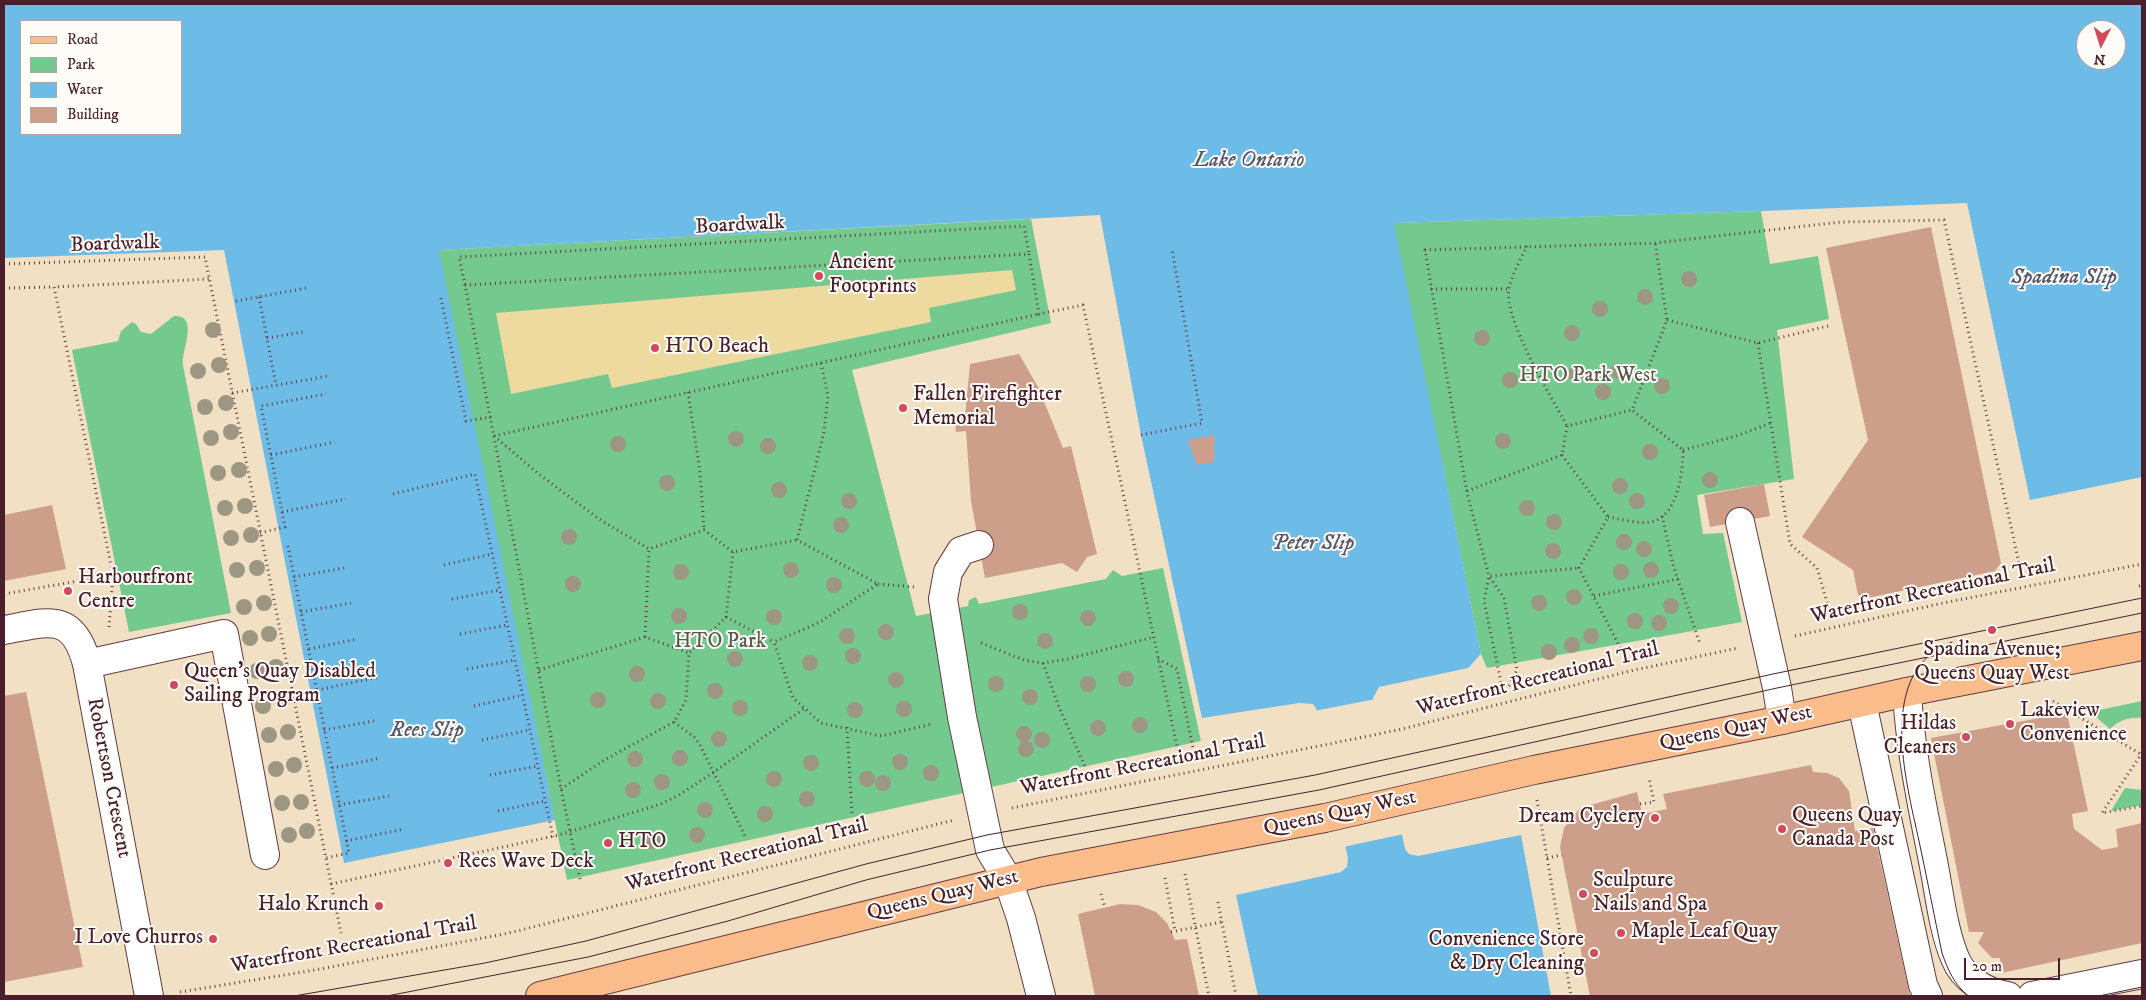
<!DOCTYPE html>
<html>
<head>
<meta charset="utf-8">
<style>
	body { margin:0 }
	#map { position:relative; width:2146px; height:1000px; overflow:hidden; background:#f1e0c3; font-family:"IM FELL DW Pica",serif }
	canvas { display:block }
	.frame { position:absolute; inset:0; border:5px solid #4a1f2b; pointer-events:none }
	.legend { position:absolute; left:20px; top:20px; width:162px; height:115px; box-sizing:border-box; background:#fdfcf7; border:1px solid #b5a4a5; margin:0; padding:6px 9px; list-style:none; font-size:15px; color:#4a1f2b }
	.legend li { display:flex; align-items:center; gap:10px; height:25px }
	.legend b { width:25px; border:1px solid #b5a4a5 }
	.north { position:absolute; left:2076px; top:20px; width:50px; height:50px; box-sizing:border-box; background:#fdfcf7; border:1px solid #b5a4a5; border-radius:50%; rotate:185deg; font-size:14px; font-weight:700; line-height:20px; text-align:center; color:#4a1f2b }
	.north::after { content:''; display:block; margin:auto; width:18px; height:22px; background:#d1495b; clip-path:polygon(50% 0,100% 100%,50% 72%,0 100%) }
	.scale { position:absolute; left:1964px; top:958px; width:96px; height:22px; box-sizing:border-box; border:2px solid #4a1f2b; border-top:0; padding-left:6px; font-size:15px; line-height:18px; white-space:nowrap; color:#4a1f2b; -webkit-text-stroke:4px #fdfcf7; paint-order:stroke }
</style>
</head>
<body>
<div id="map">
<canvas width="2146" height="1000"></canvas>
<div class="frame"></div>
<ul class="legend">
<li><b style="height:6px;background:#fabc8b"></b>Road</li>
<li><b style="height:14px;background:#74c98e"></b>Park</li>
<li><b style="height:14px;background:#6dbbe7"></b>Water</li>
<li><b style="height:14px;background:#cd9e89"></b>Building</li>
</ul>
<div class="north">N</div>
<div class="scale">20 m</div>
</div>
<script>
const ctx = document.querySelector('canvas').getContext('2d');
ctx.lineJoin = 'round';
function paint(path, color) { ctx.fillStyle = color; ctx.fill(path, 'evenodd'); }
function stroke(path, color, width, dash) { ctx.strokeStyle = color; ctx.lineWidth = width; ctx.lineCap = dash ? 'butt' : 'round'; ctx.setLineDash(dash || []); ctx.stroke(path); }
function write(font, color, halo, rows, align = 'center') {
  ctx.font = font + ' "IM FELL DW Pica",serif'; ctx.lineWidth = 4; ctx.setLineDash([]); ctx.textBaseline = 'middle'; ctx.strokeStyle = halo; ctx.fillStyle = color; for (const [text, x, y, turn = 0] of rows) {
    ctx.save(); ctx.translate(x, y); ctx.rotate((+turn || 0) * Math.PI / 180); ctx.textAlign = isNaN(turn) ? turn : align; if (halo) ctx.strokeText(text, 0, 0); ctx.fillText(text, 0, 0); ctx.restore();
  }
}
const green = new Path2D(`
	M1761 211 1770 264 1818 256 1829 319 1777 330 1794 479 1697 495 1703 534 1723 533 1742 622 1487 668 1481 654 1393 223Z
	M1031 219 1051 323 852 370 916 616 968 606 969 600 976 597 979 604 1106 579 1113 570 1122 576 1163 568 1201 741 567 880 438 250Z
	M174 316C200 315 181 351 183 365L231 613 129 632 72 350 118 341 121 331 132 322 136 324 141 332 151 334Z
	M2142 701V718C2128 717 2120 720 2110 729L2090 712Z
	M2125 788 2142 790V805L2111 811Z`);
const sand = new Path2D(`
	M1012 270 1016 290 929 308 931 322 612 388 608 374 511 394 496 313Z`);
const water = new Path2D(`
	M4 4H2142V477L2030 500 1967 203 1761 211 1394 223 1481 654 1468 668 1379 687 1373 698 1405 849 1409 854 1418 856 1521 835 1551 996H1258L1236 895 1341 872 1347 867 1348 859 1316 708 1313 704 1299 703 1202 718 1141 435 1100 215 439 250 555 820 344 863 224 250 4 258ZM21 21H181V134H21ZM2086 30H2116V60H2086Z`);
const pier = new Path2D(`
	M1376 699 1404 834 1343 847 1314 711Z`);
const building = new Path2D(`
	M1931 227 2001 563 1995 571 1863 599 1858 595 1853 570 1802 537 1868 440 1826 248Z
	M1019 354 1038 387 1063 448 1071 446 1097 554 1087 557 1077 572 1062 563 985 578 971 501 966 431 956 432 955 418 965 417 970 364Z
	M1214 435V462L1197 465 1188 440Z
	M1764 484 1770 516 1710 527 1704 495Z
	M52 505 66 569 4 581V515Z
	M26 692 83 967 4 982V696Z
	M2067 713 2088 811 2072 814 2074 829 2102 850 2118 847 2116 829 2142 823V943L2001 973 2000 958H1992L1978 943 1984 932H1969L1931 738Z
	M1811 765 1813 772 1827 773 1839 778 1849 791 1855 831 1873 828 1910 996H1590L1560 847 1564 828 1580 808 1637 792 1642 814 1667 809 1663 794Z
	M1120 904 1138 905 1156 912 1167 923 1175 940 1187 939 1199 996H1095L1078 914Z`);
const path = new Path2D(`
	M1527 246C1521 259 1512 274 1509 288 1503 319 1551 396 1567 426
	M4 264 205 257 341 933
	M465 285 459 257 1024 226 1029 254
	M4 288 54 287
	M1431 289H1509
	M259 297 276 385
	M441 298 466 421 491 417
	M236 301 307 288
	M1667 320 1758 343 1832 325
	M267 338 303 332
	M1758 343 1790 544 1817 568 1831 616
	M821 363 828 396 824 432 797 540 878 584 820 622 774 642 793 698 821 723 881 736 932 724
	M688 392 700 472 704 530
	M232 393 328 376
	M1141 435 1202 423 1172 249
	M494 436 1039 314
	M494 436 540 475 599 519 649 549 704 530 733 552 797 540
	M1683 450 1736 436 1771 423
	M271 455 335 442
	M1562 455 1608 517 1579 568 1626 659
	M1467 491 1562 455 1567 426 1632 410
	M393 494 475 474 553 837
	M282 512 346 499
	M1662 516 1674 568 1700 644
	M1608 517C1621 519 1637 524 1650 522 1678 518 1683 471 1683 450L1632 410 1667 320 1655 243
	M260 533 285 527 261 406 326 394
	M288 546 349 853 326 858
	M444 565 492 554
	M294 577 344 568
	M878 584 915 587
	M2139 586 2142 585
	M4 594 113 575
	M1594 596 1678 579
	M452 599 500 590
	M301 612 351 603
	M726 617 774 642
	M109 627 113 575 54 287 209 279
	M460 634 507 625
	M1795 636 1943 603 2142 564
	M645 637 649 549
	M981 643 1024 660 1043 663 1068 659 1154 637
	M309 649 358 639
	M1158 659 1177 669 1193 748
	M1043 663 1059 707 1086 769
	M467 669 515 660
	M539 670 645 637 689 653
	M1509 686 1517 670 1504 598 1489 576 1467 493 1425 250 1655 243 1841 222 1944 220 2020 568
	M1502 687 1484 601 1489 576 1579 568
	M317 690 379 677
	M2053 701 2142 755
	M474 706 523 695
	M674 722 694 737 699 743 746 838
	M847 727 852 815
	M324 730 374 721
	M482 740 530 730
	M2142 753 2102 813 2142 806
	M332 768 381 758
	M490 775 538 766
	M561 789 606 759 674 722 686 700 689 653 726 617 733 552
	M1537 800 1571 996
	M1640 804 1654 802 1649 778
	M339 805 389 796
	M1012 808 1398 730 1630 671 1738 648
	M498 811 545 801
	M346 841 404 829
	M1547 858 1562 855
	M1185 874 1209 996
	M1165 878 1175 931
	M580 879 561 789 465 285 1029 254 1039 314 1083 305 1178 751
	M331 884 559 835 661 804 679 795 714 772 805 708
	M1101 894 1105 908
	M1218 902 1236 996
	M1171 932 1221 922
	M180 992 315 970 509 933 954 820`);
const minor = new Path2D(`
	M1740 522 1777 688 1782 720
	M979 545 961 551 948 572 943 599 962 717 990 850 1008 880 1021 918 1041 996
	M4 630C48 622 73 611 87 664L149 996
	M87 664 224 634 265 855
	M1907 692C1910 749 1922 805 1933 861 1939 891 1943 930 1955 958 1963 979 1986 993 2008 996
	M1862 703 1923 985 1928 996
	M2032 996 2142 974`);
const major = new Path2D(`
	M540 996 1041 872 1325 818 1534 770 1782 720 1907 692 2142 646`);
const tram = new Path2D(`
	M1952 642C1875 671 1906 781 1919 841 1927 878 1934 915 1942 953 1948 970 1954 984 1968 996
	M294 996 485 963 586 941 866 864 987 835 1315 775 1773 674 2142 598
	M387 996 588 957 728 921 866 880 990 850 1319 790 1777 688 2142 613
	M2099 996 2142 987`);
const trees = [
	[1689,279],
	[1645,297],
	[1600,309],
	[213,330],
	[1572,333],
	[1482,338],
	[219,365],
	[198,371],
	[1619,371],
	[1576,374],
	[1510,380],
	[1662,386],
	[1603,392],
	[226,403],
	[205,407],
	[231,432],
	[211,438],
	[736,439],
	[1503,441],
	[618,444],
	[768,446],
	[1650,452],
	[239,470],
	[218,473],
	[1710,480],
	[667,483],
	[1620,486],
	[779,490],
	[849,501],
	[1637,501],
	[245,506],
	[225,508],
	[1527,508],
	[1554,522],
	[841,525],
	[251,535],
	[569,537],
	[231,538],
	[1624,542],
	[1644,549],
	[1553,551],
	[257,568],
	[237,570],
	[791,570],
	[1651,570],
	[681,572],
	[1621,572],
	[573,584],
	[834,585],
	[1574,597],
	[264,603],
	[1539,603],
	[1671,606],
	[244,607],
	[1020,612],
	[679,616],
	[774,617],
	[1088,618],
	[1635,621],
	[1659,623],
	[886,632],
	[269,634],
	[847,636],
	[1591,636],
	[250,638],
	[1045,641],
	[1572,645],
	[1549,652],
	[853,656],
	[735,659],
	[810,663],
	[276,667],
	[257,671],
	[637,674],
	[1126,679],
	[896,680],
	[996,684],
	[1088,684],
	[715,691],
	[1030,697],
	[282,700],
	[598,700],
	[658,701],
	[263,706],
	[740,708],
	[904,709],
	[855,710],
	[1140,725],
	[1098,728],
	[288,732],
	[1024,734],
	[269,735],
	[719,739],
	[1042,740],
	[1026,749],
	[680,758],
	[635,759],
	[900,762],
	[811,763],
	[294,765],
	[276,769],
	[931,773],
	[774,779],
	[867,779],
	[662,782],
	[883,783],
	[633,790],
	[807,799],
	[301,802],
	[282,803],
	[705,810],
	[765,814],
	[307,831],
	[289,835],
	[697,835],
	[652,841]
];
const markers = [
	[819,276,5,"#d1495b"],
	[655,348,5,"#d1495b"],
	[903,408,5,"#d1495b"],
	[68,591,5,"#d1495b"],
	[1992,630,5,"#d1495b"],
	[174,685,5,"#d1495b"],
	[2010,724,5,"#d1495b"],
	[1966,737,5,"#d1495b"],
	[1655,818,5,"#d1495b"],
	[1782,829,5,"#d1495b"],
	[608,843,5,"#d1495b"],
	[448,863,5,"#d1495b"],
	[1583,894,5,"#d1495b"],
	[379,906,5,"#d1495b"],
	[1621,933,5,"#d1495b"],
	[213,939,5,"#d1495b"],
	[1594,953,5,"#d1495b"]
];
const streetNames = [
	["Boardwalk",740,226,-3],
	["Boardwalk",115,245,-2],
	["Waterfront Recreational Trail",1933,592,-12],
	["Waterfront Recreational Trail",1538,680,-14],
	["Queens Quay West",1736,729,-12],
	["Waterfront Recreational Trail",1143,766,-11],
	["Robertson Crescent",108,778,79],
	["Queens Quay West",1340,814,-12],
	["Waterfront Recreational Trail",747,856,-14],
	["Queens Quay West",943,896,-14],
	["Waterfront Recreational Trail",354,946,-10]
];
const poiNames = [
	["Ancient",829,264],
	["Footprints",829,288],
	["HTO Beach",665,348],
	["Fallen Firefighter",913,396],
	["Memorial",913,420],
	["Harbourfront",78,579],
	["Centre",78,603],
	["Spadina Avenue;",1992,651,"center"],
	["Queens Quay West",1992,675,"center"],
	["Queen's Quay Disabled",184,673],
	["Sailing Program",184,697],
	["Lakeview",2020,712],
	["Convenience",2020,736],
	["Hildas",1956,725,"right"],
	["Cleaners",1956,749,"right"],
	["Queens Quay",1792,817],
	["Canada Post",1792,841],
	["Dream Cyclery",1645,818,"right"],
	["HTO",618,843],
	["Rees Wave Deck",458,863],
	["Sculpture",1593,882],
	["Nails and Spa",1593,906],
	["Halo Krunch",369,906,"right"],
	["Maple Leaf Quay",1631,933],
	["I Love Churros",203,939,"right"],
	["Convenience Store",1584,941,"right"],
	["& Dry Cleaning",1584,965,"right"]
];
const parkNames = [
	["HTO Park West",1588,377],
	["HTO Park",720,643]
];
const waterNames = [
	["Lake Ontario",1249,161],
	["Spadina Slip",2064,278],
	["Peter Slip",1313,544],
	["Rees Slip",427,731]
];
paint(green, '#74c98e');
paint(sand, '#eeda9e');
paint(water, '#6dbbe7');
paint(pier, '#f1e0c3');
paint(building, '#cd9e89');
stroke(minor, '#633c42', 30);
stroke(major, '#633c42', 30);
stroke(path, '#633c42', 3, [1, 4]);
stroke(minor, '#fff', 28);
stroke(major, '#fabc8b', 28);
stroke(tram, '#4a1f2b', 1);
ctx.fillStyle = '#9d9683';
for (const [x, y] of trees) { ctx.beginPath(); ctx.arc(x, y, 8, 0, 2 * Math.PI); ctx.fill(); }
for (const [x, y, r, color] of markers) { const dot = new Path2D(); dot.arc(x, y, r, 0, 2 * Math.PI); ctx.fillStyle = color; ctx.fill(dot); stroke(dot, '#fdfcf7', 2); }
write('21px', '#4a1f2b', '#fdfcf7', streetNames);
write('21px', '#4a1f2b', '#fdfcf7', poiNames, 'left');
write('21px', '#595a4e', '#fdfcf7', parkNames);
write('italic 22px', '#56566d', '#fdfcf7', waterNames);
</script>
</body>
</html>
